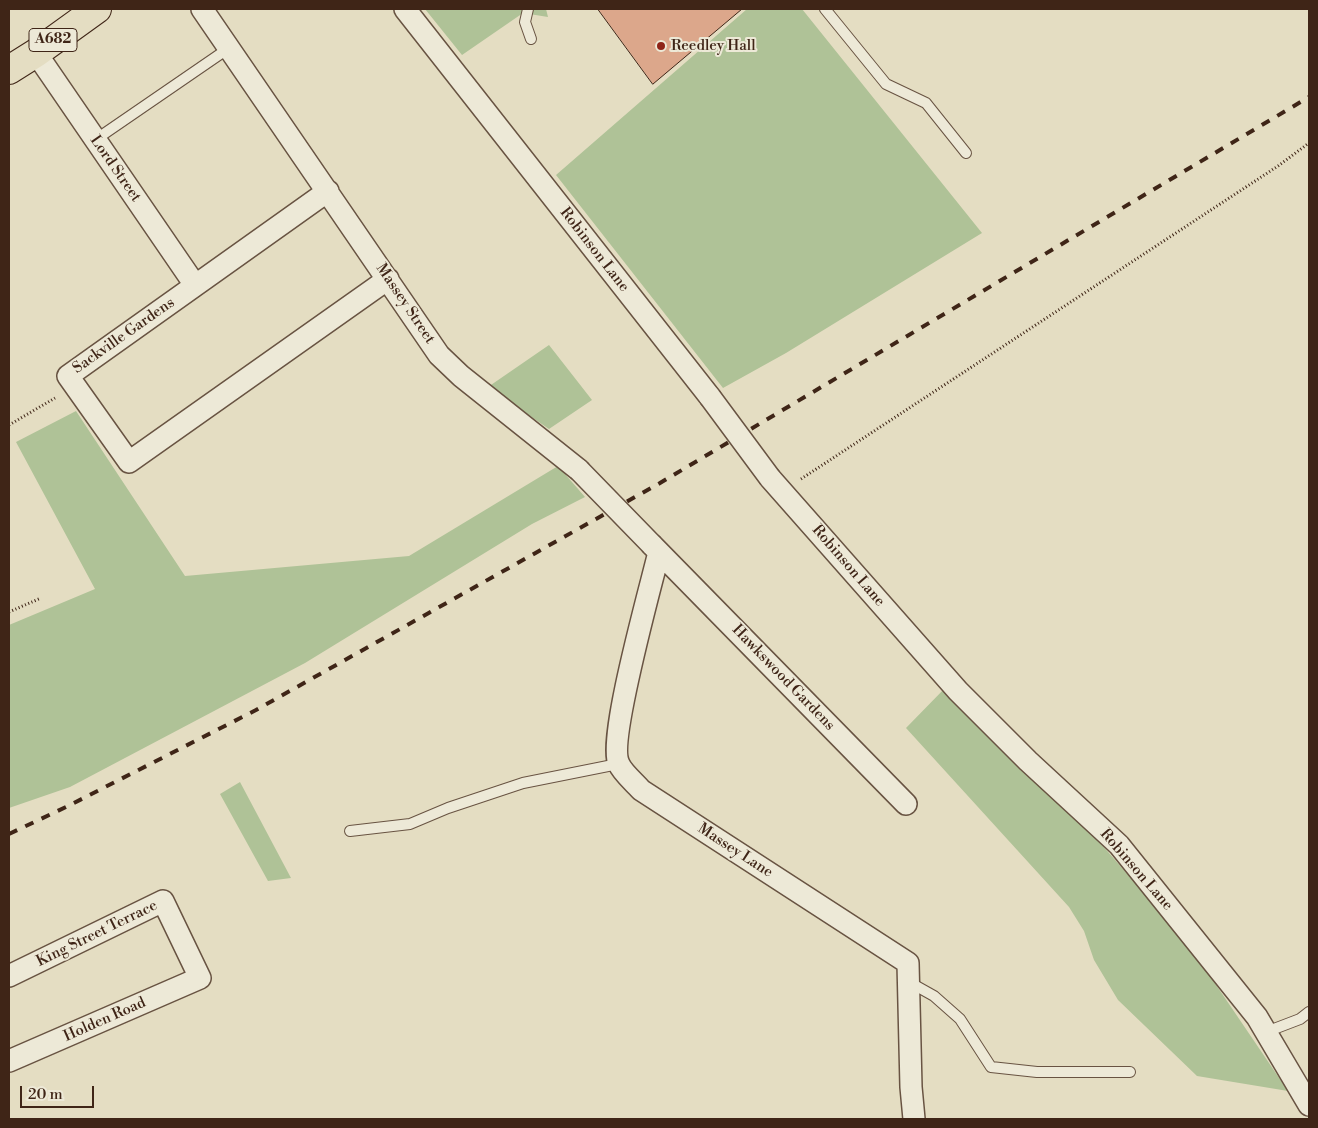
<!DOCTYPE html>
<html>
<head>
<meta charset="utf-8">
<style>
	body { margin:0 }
	#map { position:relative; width:1318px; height:1128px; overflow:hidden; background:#e4ddc2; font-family:"Libre Bodoni",serif }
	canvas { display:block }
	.frame { position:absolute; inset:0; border:10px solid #3f2517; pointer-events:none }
	.scale { position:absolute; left:20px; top:1086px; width:74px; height:22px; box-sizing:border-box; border:2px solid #3f2517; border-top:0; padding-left:6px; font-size:15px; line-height:18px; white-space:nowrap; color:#3f2517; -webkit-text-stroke:4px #ede9d7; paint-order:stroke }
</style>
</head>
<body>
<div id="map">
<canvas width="1318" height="1128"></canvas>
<div class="frame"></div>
<div class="scale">20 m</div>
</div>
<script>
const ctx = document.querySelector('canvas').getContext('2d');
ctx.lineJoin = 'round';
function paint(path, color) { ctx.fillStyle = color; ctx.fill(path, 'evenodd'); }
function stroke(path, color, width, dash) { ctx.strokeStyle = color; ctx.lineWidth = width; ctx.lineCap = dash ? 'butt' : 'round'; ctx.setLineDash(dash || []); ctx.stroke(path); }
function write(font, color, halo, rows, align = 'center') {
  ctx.font = font + ' "Libre Bodoni",serif'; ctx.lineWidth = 4; ctx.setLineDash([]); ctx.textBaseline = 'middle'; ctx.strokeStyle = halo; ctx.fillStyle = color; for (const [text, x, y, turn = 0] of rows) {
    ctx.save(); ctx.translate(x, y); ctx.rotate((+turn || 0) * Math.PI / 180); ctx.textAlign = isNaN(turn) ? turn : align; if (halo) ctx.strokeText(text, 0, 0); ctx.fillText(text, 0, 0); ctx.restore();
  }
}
const green = new Path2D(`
	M425 9H546L548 17 523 13 462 55Z
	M747 9H802L982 233 786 353 723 388 556 175Z
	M549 345 592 400 549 429 488 387Z
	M76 411 185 576 409 556 558 466 585 497 532 524 305 663 70 787 9 808V625L95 589 16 442Z
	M946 687 1089 830 1189 945 1288 1091 1197 1076 1118 1000 1094 960 1084 931 1069 907 906 728Z
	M240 782 291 878 268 881 220 794Z`);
const building = new Path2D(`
	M598 9H742L653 84Z`);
const path = new Path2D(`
	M9 425 55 398
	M801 479 1278 166 1309 143
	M9 612 41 598`);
const lane = new Path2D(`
	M528 9 525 22 531 39
	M825 9 886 84 926 103 966 153
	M95 140 229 48
	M350 831 410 824 448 808 523 783 618 764
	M909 982 934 996 960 1019 991 1067 1037 1072H1130
	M1266 1032 1300 1019 1309 1012`);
const street = new Path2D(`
	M202 9 439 355 461 376 579 470
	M405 9 710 397
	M36 53 195 285
	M328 191 68 376 129 462 388 279
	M770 478 958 691 1028 761 1119 845 1257 1017 1309 1105
	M652 545 906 804
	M659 552C651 586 607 741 619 764 622 772 635 783 641 790L908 963 911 1087 914 1119
	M9 976 163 901 200 978 9 1061`);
const highway = new Path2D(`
	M9 70 36 53 97 9`);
const rail = new Path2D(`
	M9 834 66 807 256 710 660 483 1309 97`);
const streetBridge = new Path2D(`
	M710 397 770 478
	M579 470 652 545`);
const markers = [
	[661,46,5,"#8f2418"]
];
const shields = [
	[53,40,48]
];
const shieldNames = [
	["A682",53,40]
];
const poiNames = [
	["Reedley Hall",671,46]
];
const streetNames = [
	["Lord Street",115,169,55],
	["Robinson Lane",594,250,52],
	["Massey Street",405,304,56],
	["Sackville Gardens",124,336,-35],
	["Robinson Lane",848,566,49],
	["Hawkswood Gardens",783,678,46],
	["Massey Lane",735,851,33],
	["Robinson Lane",1136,870,49],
	["King Street Terrace",97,934,-26],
	["Holden Road",105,1020,-24]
];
paint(green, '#afc297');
paint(building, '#dca78b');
stroke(building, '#3f2517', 1);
stroke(lane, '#685342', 12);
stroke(street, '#685342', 24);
stroke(highway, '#3f2517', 30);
stroke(path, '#3f2517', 3, [1, 2.5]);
stroke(lane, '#ede9d7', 10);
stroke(street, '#ede9d7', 21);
stroke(highway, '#e4ddc2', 28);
stroke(rail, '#3f2517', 4, [9, 9]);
stroke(streetBridge, '#685342', 24, []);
stroke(streetBridge, '#ede9d7', 21);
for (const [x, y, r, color] of markers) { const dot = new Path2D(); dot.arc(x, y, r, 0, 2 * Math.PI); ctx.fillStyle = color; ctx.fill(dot); stroke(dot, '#ede9d7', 2); }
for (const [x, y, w] of shields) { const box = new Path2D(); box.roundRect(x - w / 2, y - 11.5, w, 23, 4); ctx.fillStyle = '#ede9d7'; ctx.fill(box); stroke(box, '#3f2517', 1); }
write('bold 14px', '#3f2517', null, shieldNames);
write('15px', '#3f2517', '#ede9d7', poiNames, 'left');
write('15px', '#3f2517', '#ede9d7', streetNames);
</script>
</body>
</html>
